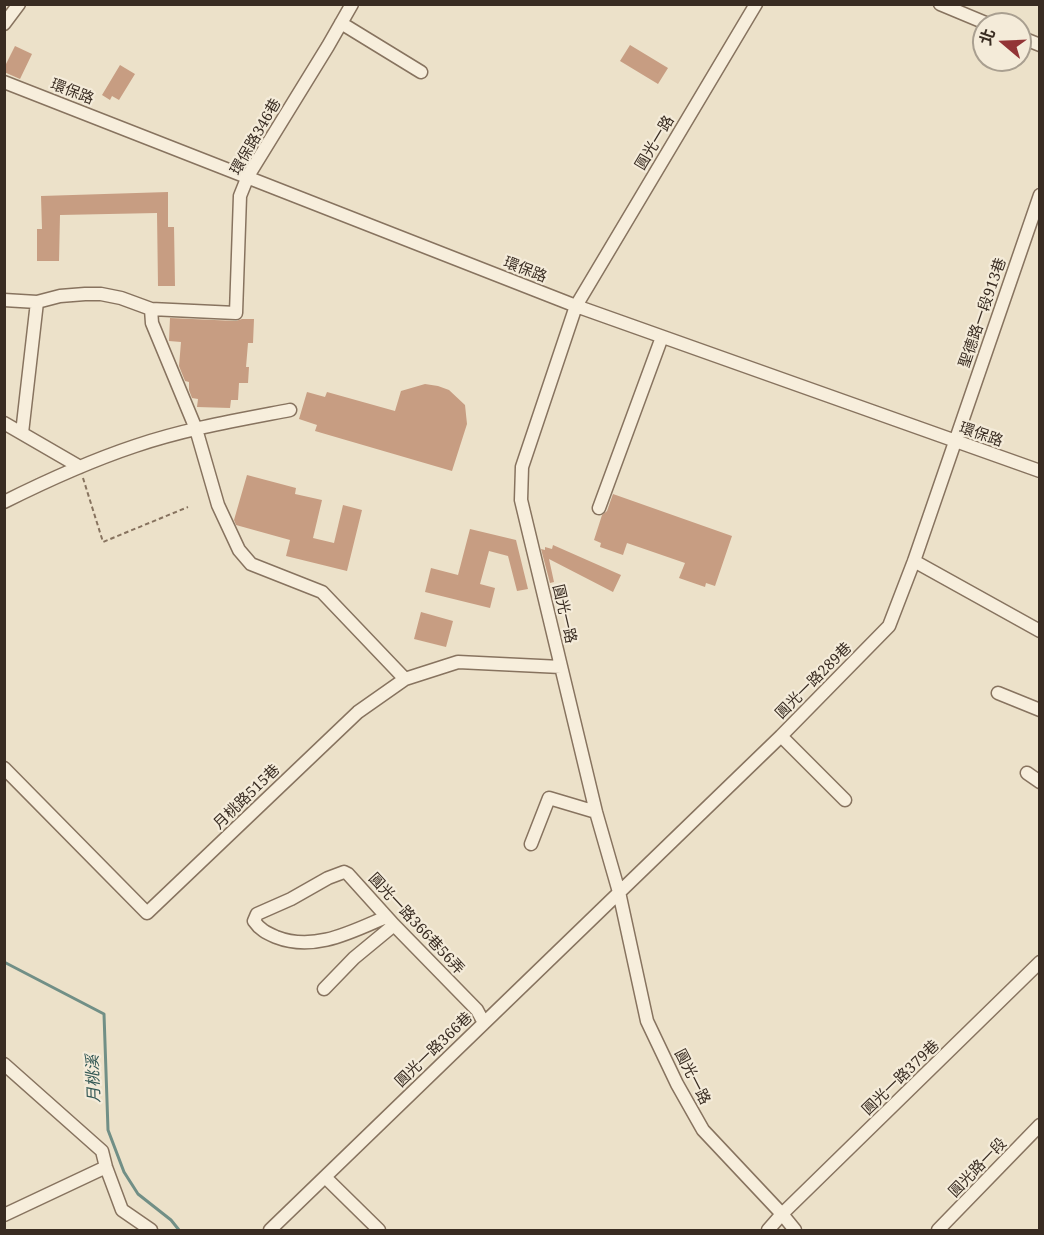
<!DOCTYPE html>
<html>
<head>
<meta charset="utf-8">
<style>
	body { margin:0 }
	#map { position:relative; width:1044px; height:1235px; overflow:hidden; background:#ece1c9; font-family:"Noto Serif","Noto Sans TC",serif }
	canvas { display:block }
	.frame { position:absolute; inset:0; border:6px solid #392c22; pointer-events:none }
	.north { position:absolute; left:972px; top:12px; width:60px; height:60px; box-sizing:border-box; background:#f4ebd9; border:2px solid #a99f90; border-radius:50%; rotate:289deg; font-size:16px; font-weight:700; line-height:24px; text-align:center; color:#392c22 }
	.north::after { content:''; display:block; margin:auto; width:21px; height:27px; background:#923436; clip-path:polygon(50% 0,100% 100%,50% 72%,0 100%) }
</style>
</head>
<body>
<div id="map">
<canvas width="1044" height="1235"></canvas>
<div class="frame"></div>
<div class="north">北</div>
</div>
<script>
const ctx = document.querySelector('canvas').getContext('2d');
ctx.lineJoin = 'round';
function stroke(path, color, width, dash) { ctx.strokeStyle = color; ctx.lineWidth = width; ctx.lineCap = dash ? 'butt' : 'round'; ctx.setLineDash(dash || []); ctx.stroke(path); }
function paint(path, color) { ctx.fillStyle = color; ctx.fill(path, 'evenodd'); }
function write(font, color, halo, rows, align = 'center') {
  ctx.font = font + ' "Noto Serif","Noto Sans TC",serif'; ctx.lineWidth = 4.5; ctx.setLineDash([]); ctx.textBaseline = 'middle'; ctx.strokeStyle = halo; ctx.fillStyle = color; for (const [text, x, y, turn = 0] of rows) {
    ctx.save(); ctx.translate(x, y); ctx.rotate((+turn || 0) * Math.PI / 180); ctx.textAlign = isNaN(turn) ? turn : align; if (halo) ctx.strokeText(text, 0, 0); ctx.fillText(text, 0, 0); ctx.restore();
  }
}
const stream = new Path2D(`
	M4 962 104 1014 108 1130 124 1172 138 1194 171 1220 179 1230`);
const building = new Path2D(`
	M630 45 668 68 658 84 620 61Z
	M15 46 32 54 20 79 4 72V68Z
	M120 65 135 74 119 100 112 96 110 100 102 95Z
	M168 192V227H174L175 286H158L157 213 60 215 59 261H37V229H42L41 196Z
	M170 318 236 321 242 319H254L253 343H248L246 367H249L248 383H239L238 400H231L230 408 197 407 198 399 192 398 189 390V382L185 381 179 366 181 342 169 341Z
	M425 384 438 386 449 390 465 405 467 424 452 471 315 431 317 425 299 419 307 392 325 397 327 392 395 411 401 391Z
	M247 475 296 488 295 494 322 500 313 538 334 543 343 505 362 510 347 571 286 556 290 540 236 525 234 520Z
	M613 494 732 536 715 586 706 583 705 587 679 578 685 563 627 543 623 555 600 547 601 543 594 540 602 515 607 511Z
	M470 529 516 540 528 589 517 591 508 556 489 551 480 584 495 588 490 608 425 592 431 568 458 575Z
	M553 545 621 575 613 592 549 559 554 582 550 583 541 549 545 550V547L552 549Z
	M421 612 453 621 446 647 414 639Z`);
const path = new Path2D(`
	M83 478 103 542 188 507`);
const minor = new Path2D(`
	M756 4 576 306 522 467 521 500 596 812 619 892 647 1021 677 1084 703 1130 782 1214 795 1230
	M940 4 988 24
	M341 23 421 72
	M4 24 19 4
	M1020 37 1040 45
	M4 82 576 306 1040 471
	M4 300 37 302 60 296 85 294H101L121 298 151 309 236 313 240 196 248 176 328 46 352 4
	M151 309 152 323 196 429 218 505 239 550 251 564 322 592 405 679
	M4 423 80 467
	M22 433 37 302
	M4 502C46 481 90 461 135 446 185 429 238 420 290 410
	M599 508 662 337
	M914 561 1040 631
	M998 693 1040 710
	M781 736 845 800
	M4 768 147 913 358 712 405 679 458 662 561 667
	M1027 773 1040 782
	M531 844 549 798 596 812
	M386 917C351 932 314 952 276 937 267 933 260 930 254 921L257 914 291 899 328 878 344 872 348 874 394 925 477 1010 484 1023
	M324 989 354 958 394 925
	M4 1064 102 1151 106 1167 122 1210 151 1230
	M325 1177 379 1230
	M4 1215 106 1167
	M270 1230 781 736 889 626 914 561 1040 195
	M768 1230 782 1214 1040 962
	M938 1230 1040 1125`);
const streetNames = [
	["環保路",72,92,21],
	["環保路346巷",256,137,-60],
	["圓光一路",655,143,-59],
	["環保路",525,270,21],
	["聖德路一段913巷",983,313,-71],
	["環保路",981,435,19],
	["圓光一路",564,614,77],
	["圓光一路289巷",814,681,-45],
	["月桃路515巷",247,797,-44],
	["圓光一路366巷56弄",416,924,47],
	["圓光一路366巷",434,1050,-44],
	["圓光一路",692,1077,63],
	["圓光一路379巷",901,1078,-44],
	["圓光路一段",978,1168,-46]
];
const waterNames = [
	["月桃溪",94,1079,-92]
];
stroke(stream, '#718f86', 3);
paint(building, '#c79d82');
stroke(minor, '#87735f', 15);
stroke(path, '#87735f', 2, [4.5, 3]);
stroke(minor, '#f7eedc', 12);
write('15px', '#392c22', '#f4ebd9', streetNames);
write('italic 16px', '#325754', '#f4ebd9', waterNames);
</script>
</body>
</html>
